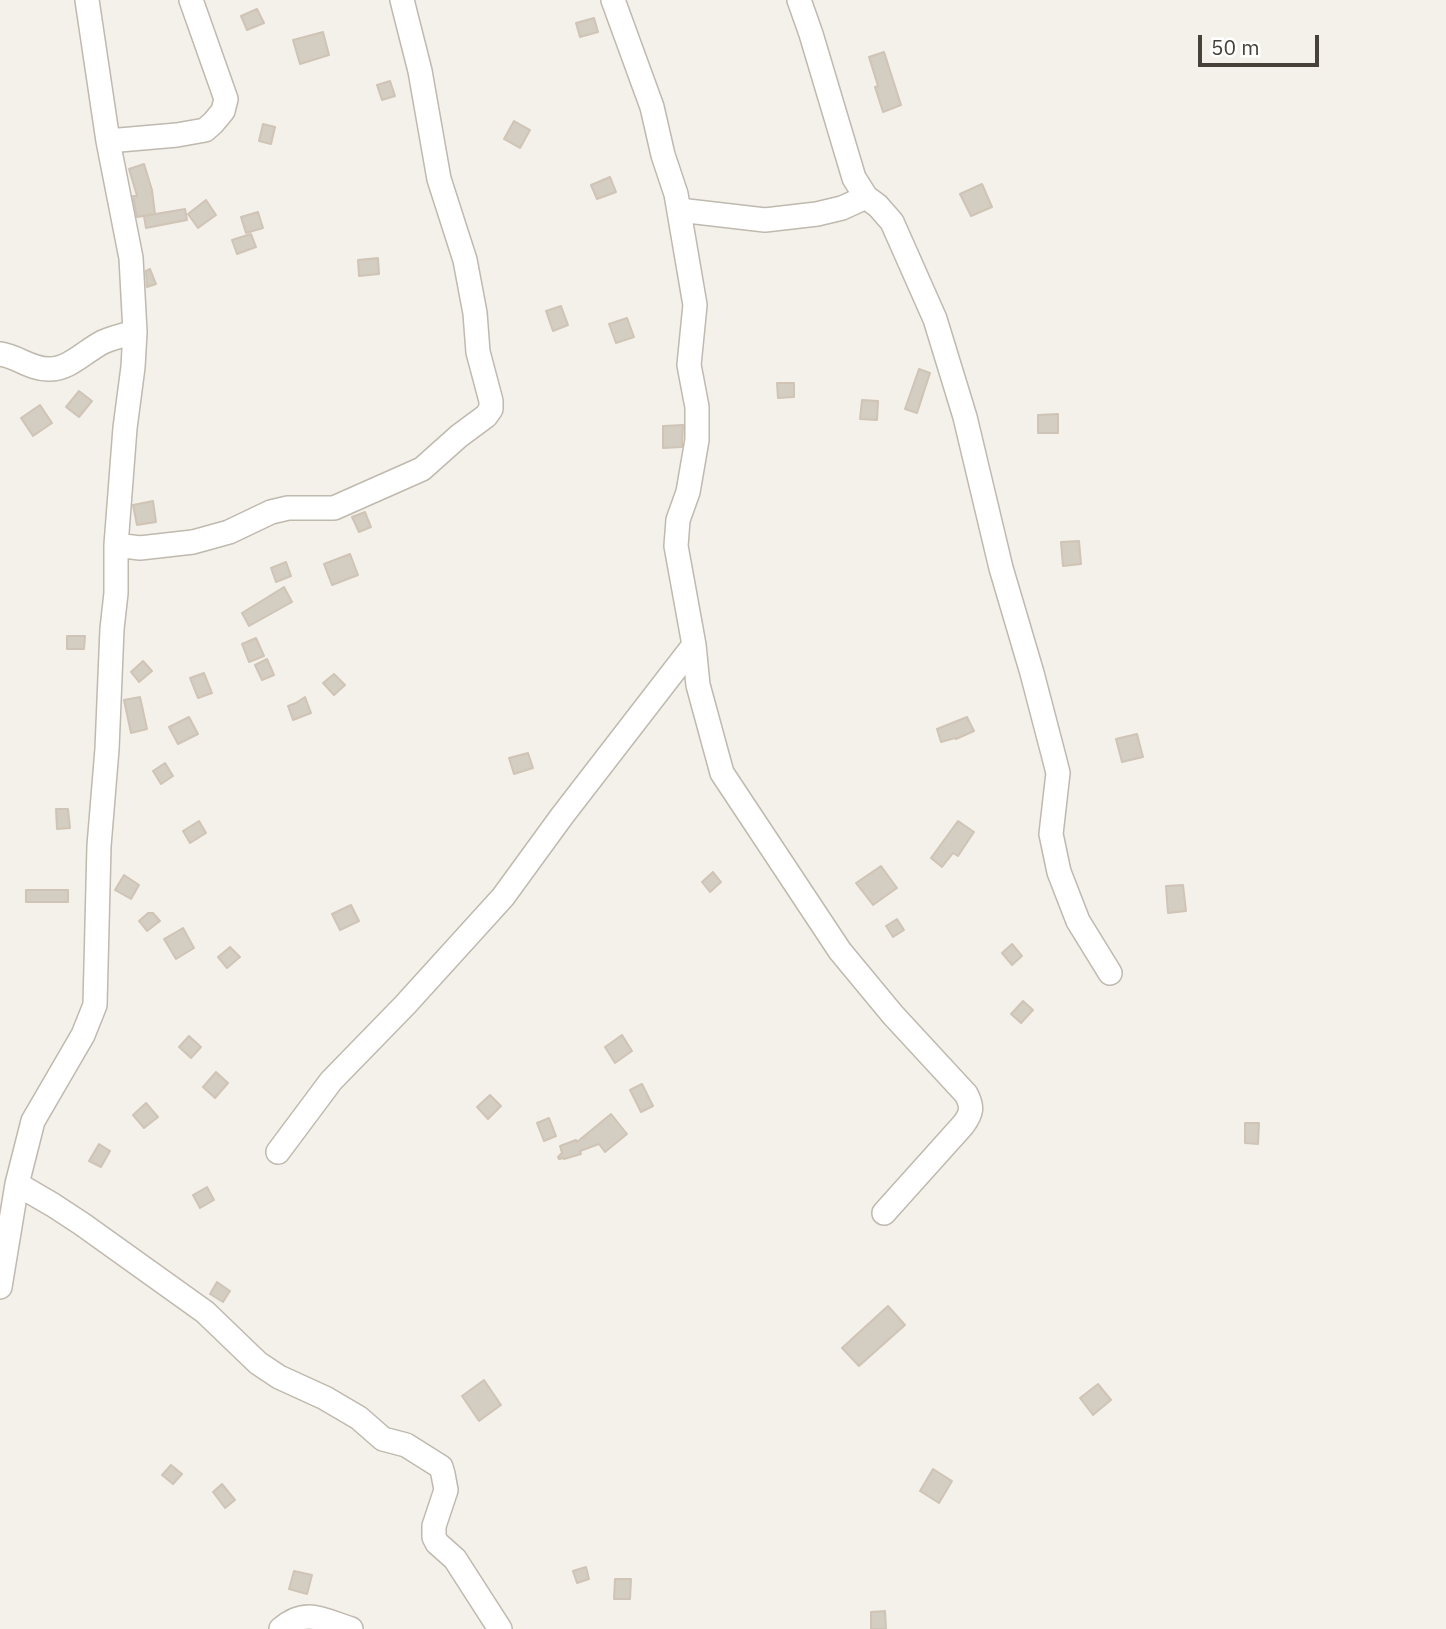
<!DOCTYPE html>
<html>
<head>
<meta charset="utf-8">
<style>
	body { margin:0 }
	#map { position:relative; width:1446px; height:1629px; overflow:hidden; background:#f4f1eb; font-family:"IBM Plex Sans",sans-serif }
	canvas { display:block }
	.scale { position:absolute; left:1198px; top:35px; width:121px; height:32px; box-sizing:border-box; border:4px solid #474239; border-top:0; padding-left:9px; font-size:21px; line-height:24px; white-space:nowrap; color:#474239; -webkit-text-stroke:5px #fff; paint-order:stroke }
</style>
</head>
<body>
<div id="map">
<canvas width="1446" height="1629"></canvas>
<div class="scale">50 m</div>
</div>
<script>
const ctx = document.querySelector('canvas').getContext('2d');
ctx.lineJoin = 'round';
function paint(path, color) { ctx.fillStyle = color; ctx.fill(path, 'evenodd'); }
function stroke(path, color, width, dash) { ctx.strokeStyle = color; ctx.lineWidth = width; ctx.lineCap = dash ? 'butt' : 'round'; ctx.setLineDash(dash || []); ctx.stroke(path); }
const building = new Path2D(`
	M257 9 264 23 247 30 241 16Z
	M594 18 598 32 580 37 576 23Z
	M323 32 329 55 300 64 293 40Z
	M884 52 901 105 883 112 875 87 878 86 869 57Z
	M390 81 395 96 382 100 377 85Z
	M514 121 530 130 520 148 504 139Z
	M263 124 275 127 271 144 259 141Z
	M144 164 152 190 155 214 137 217 133 196H137L129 169Z
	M610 177 616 192 597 199 591 185Z
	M982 184 992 207 971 216 960 194Z
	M206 200 216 215 198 228 188 214Z
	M185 209 187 220 146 228 144 216Z
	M258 212 263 228 246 233 241 217Z
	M251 234 256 247 237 254 232 240Z
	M378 258 379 274 359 276 358 260Z
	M150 269 156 284 147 287 146 271Z
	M561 306 568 325 553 331 546 311Z
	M627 318 634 337 616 343 609 324Z
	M919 369 930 373 917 413 905 409Z
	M777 383H794V397L778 398Z
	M79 391 92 401 79 417 66 407Z
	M862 400 878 401 877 420 860 419Z
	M40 405 52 423 33 436 21 418Z
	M1058 414V433H1038V415Z
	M683 425 682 447 663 448V426Z
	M153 501 156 522 137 525 133 505Z
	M365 512 371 527 359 532 352 517Z
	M1079 541 1081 564 1063 566 1061 542Z
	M350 554 358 575 332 585 324 564Z
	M286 562 291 576 276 582 271 568Z
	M284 587 292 602 249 626 242 613Z
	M67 636H85L84 649H67Z
	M256 638 264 656 249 662 242 644Z
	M267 659 274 675 262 680 255 665Z
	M143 661 152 671 139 682 131 672Z
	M204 673 212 693 198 698 190 678Z
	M334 674 345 685 334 695 323 683Z
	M140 697 147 729 131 733 124 700Z
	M305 697 311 713 293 720 288 706 296 703Z
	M189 717 198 734 178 744 169 727Z
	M967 717 974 731 956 739 955 738 941 742 937 729Z
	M1137 734 1143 757 1122 762 1116 739Z
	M528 753 533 768 514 774 509 758Z
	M165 763 173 776 161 784 153 771Z
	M56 809H68L70 828 57 829Z
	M199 821 206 833 190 843 183 831Z
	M958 821 974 832 958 856 953 853 942 867 931 858Z
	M881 866 897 888 873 905 856 883Z
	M713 872 721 882 710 892 702 882Z
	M124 875 139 885 131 899 115 890Z
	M1183 885 1186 911 1168 913 1166 886Z
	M26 890H68V902H26Z
	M351 905 359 921 340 930 332 914Z
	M148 913H153L160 921 147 931 139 921Z
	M897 919 904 930 893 937 886 926Z
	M183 928 194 948 176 959 164 939Z
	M1012 944 1022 956 1012 965 1002 953Z
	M230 947 240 957 227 968 218 957Z
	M1023 1001 1033 1010 1021 1023 1011 1014Z
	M622 1035 632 1051 615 1063 605 1047Z
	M189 1036 201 1047 191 1058 179 1047Z
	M216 1072 228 1083 215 1098 203 1087Z
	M642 1084 653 1106 641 1112 630 1090Z
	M490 1095 501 1106 488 1119 477 1107Z
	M146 1103 158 1117 144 1128 133 1115Z
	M611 1114 627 1134 605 1152 599 1144 580 1151 581 1154 564 1159V1158L559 1159 558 1157 562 1153 560 1146 576 1140 577 1142Z
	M549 1118 556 1136 544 1141 537 1123Z
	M1245 1123H1259L1258 1144 1245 1143Z
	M99 1144 110 1151 101 1167 89 1161Z
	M207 1187 214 1200 200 1208 193 1195Z
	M217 1282 230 1291 223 1302 210 1294Z
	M888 1306 905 1325 859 1366 842 1348Z
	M484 1380 501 1405 479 1421 462 1396Z
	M1098 1384 1111 1400 1093 1415 1080 1398Z
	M171 1465 182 1474 173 1484 162 1475Z
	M933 1469 952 1481 939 1503 920 1491Z
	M222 1484 235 1500 225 1508 213 1492Z
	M586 1567 589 1579 577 1583 573 1571Z
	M294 1571 312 1575 307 1594 289 1589Z
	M615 1579H631L630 1599H614Z
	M885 1611 886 1629H871V1612Z`);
const minor = new Path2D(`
	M613 0 652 107 663 155 676 194 695 305 689 365 697 407V440L688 492 678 520 676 546 694 645 698 685 722 773 840 951 893 1015 966 1094C973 1107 972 1113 963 1125L884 1213
	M108 141 177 135 205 130 213 123 223 111 226 99 191 0
	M866 197 878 206 892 222 935 319 965 417 1001 568 1032 673 1055 761 1058 773 1051 834 1059 872 1078 921 1110 973
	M679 210 765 220 817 214 842 208 866 197 854 178 811 34 799 0
	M0 354C17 356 30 369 48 369 69 370 85 351 103 342 112 338 124 335 135 332
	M116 545 140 548 193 542 229 532 271 512 288 508H334L422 469 459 436 486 416 491 409V401L478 352 475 313 465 260 439 179 420 71 402 0
	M278 1152 331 1081 405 1005 503 897 562 816 694 645
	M17 1184 53 1205 82 1224 205 1312 258 1363 279 1377 325 1398 359 1418 383 1439 406 1445 441 1467 443 1474 446 1490 434 1526V1537L437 1543 455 1559 500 1629
	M0 1287 17 1184 33 1121 83 1035 95 1005 99 846 107 749 112 629 116 593V545L125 428 133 367 135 332 131 258 108 141 87 0
	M281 1629C306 1607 323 1620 351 1629`);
paint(building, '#d4cdc1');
stroke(building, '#cfc4b5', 2);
stroke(minor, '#bfb9ae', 26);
stroke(minor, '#fff', 23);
</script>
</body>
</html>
